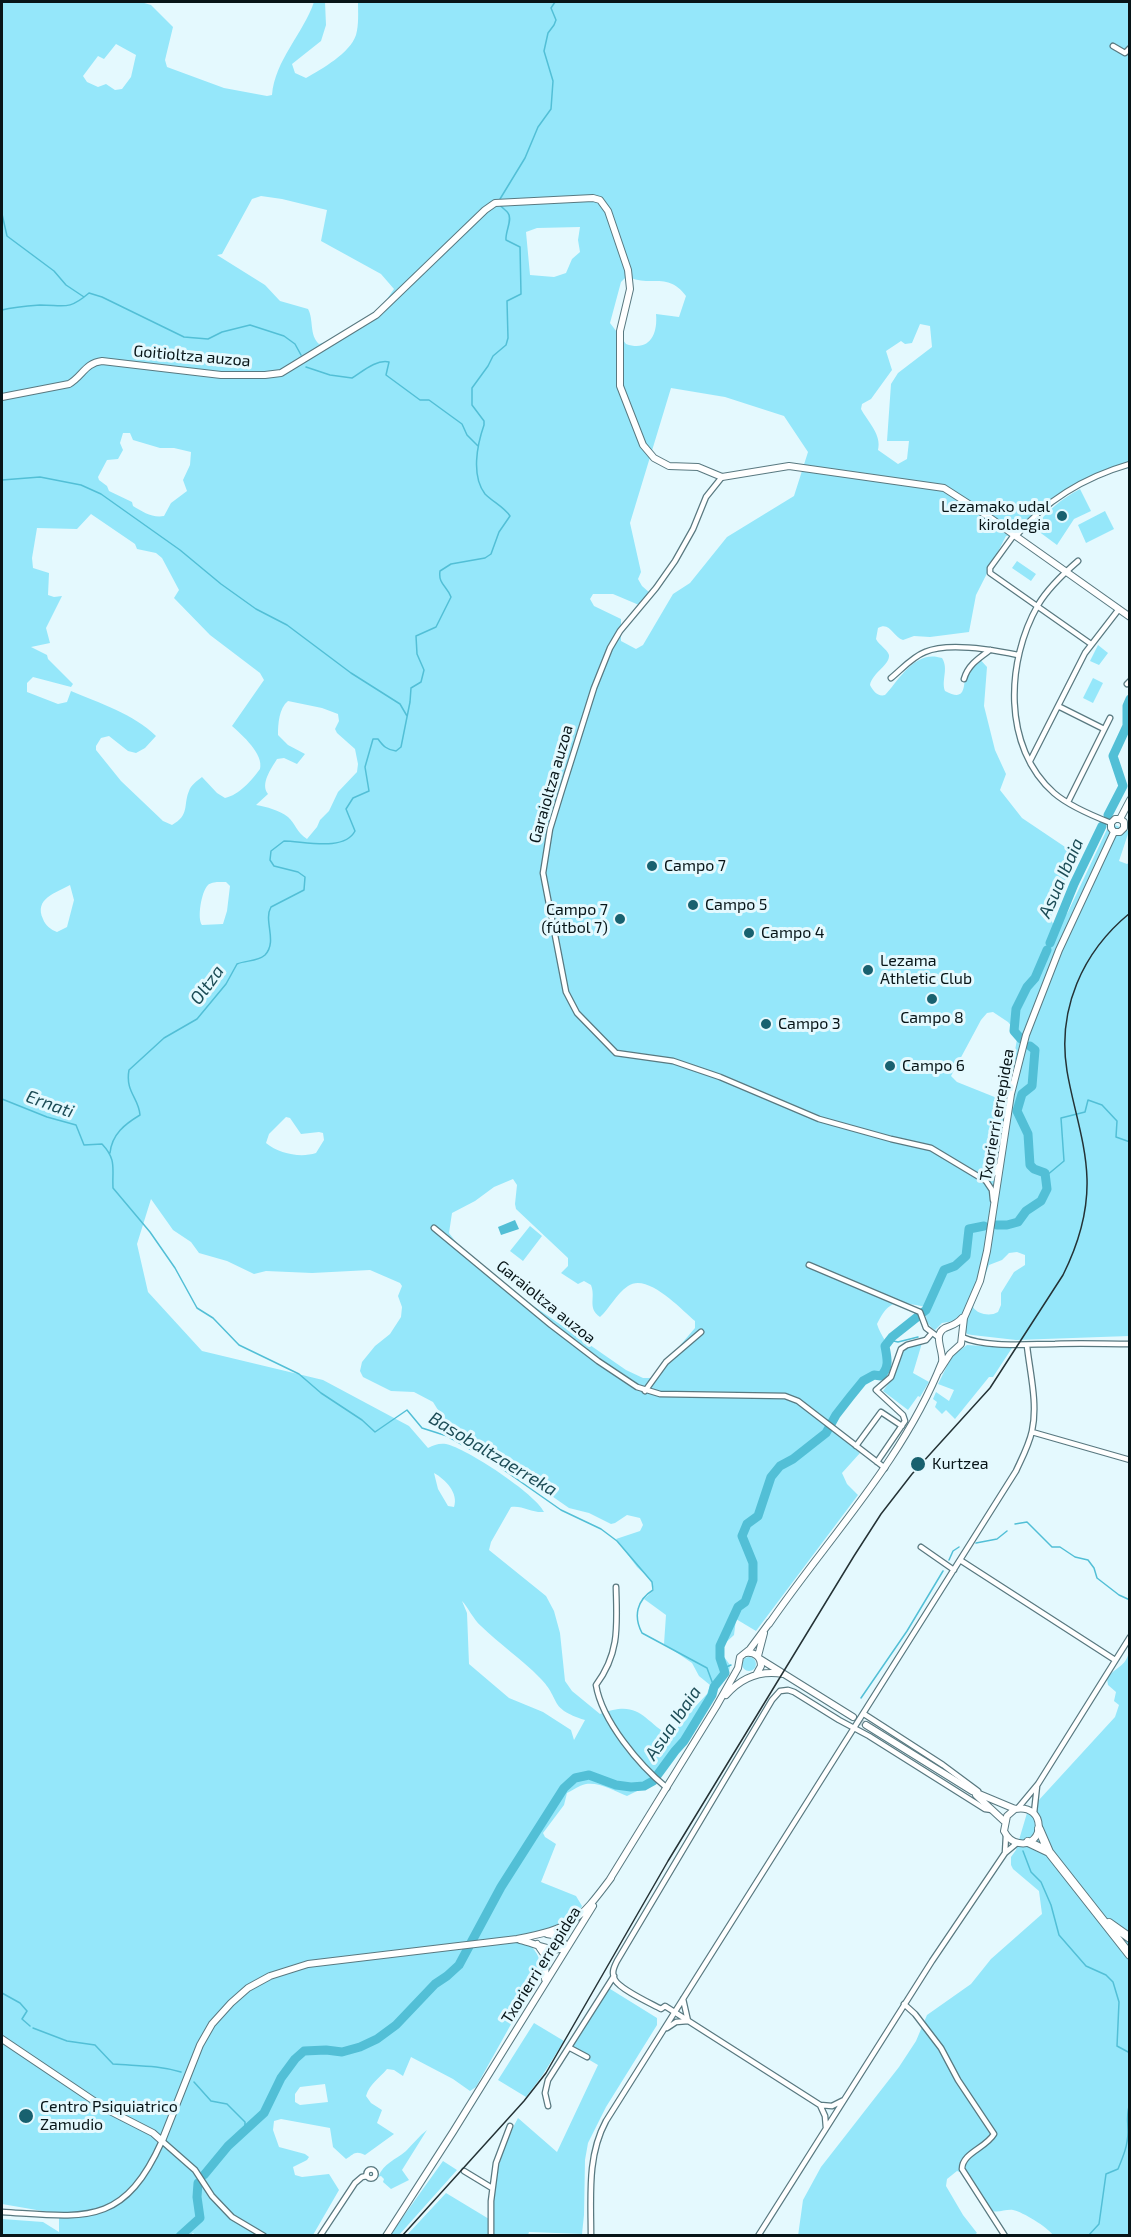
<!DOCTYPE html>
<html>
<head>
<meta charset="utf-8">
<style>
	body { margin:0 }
	#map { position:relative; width:1131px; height:2237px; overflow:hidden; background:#e4f9fe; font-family:"Exo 2",sans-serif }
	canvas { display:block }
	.frame { position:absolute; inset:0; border:3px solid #081518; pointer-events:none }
</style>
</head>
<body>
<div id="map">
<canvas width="1131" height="2237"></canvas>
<div class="frame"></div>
</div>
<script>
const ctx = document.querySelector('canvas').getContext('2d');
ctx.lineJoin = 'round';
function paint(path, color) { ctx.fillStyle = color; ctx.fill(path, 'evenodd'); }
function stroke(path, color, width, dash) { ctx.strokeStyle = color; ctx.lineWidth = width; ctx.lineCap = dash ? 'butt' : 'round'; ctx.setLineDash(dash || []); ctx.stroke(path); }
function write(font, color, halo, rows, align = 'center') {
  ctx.font = font + ' "Exo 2",sans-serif'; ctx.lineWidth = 6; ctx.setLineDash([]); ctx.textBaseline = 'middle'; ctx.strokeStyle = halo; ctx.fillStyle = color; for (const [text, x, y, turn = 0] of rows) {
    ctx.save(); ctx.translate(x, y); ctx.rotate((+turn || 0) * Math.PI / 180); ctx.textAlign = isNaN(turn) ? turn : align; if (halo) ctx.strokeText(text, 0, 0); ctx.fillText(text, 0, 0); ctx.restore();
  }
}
const green = new Path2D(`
	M2 2H141L151 5 173 27 165 60 167 67 224 88 267 96 272 95C275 60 303 34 314 2H325L326 25 321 41 292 64 295 73 306 78C322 69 350 53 356 35 359 25 358 12 358 2H1129V468C1088 476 1039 495 1018 535L1006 536 976 595 969 632 930 637 914 636 903 640C893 637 890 621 878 628L876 639C879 645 887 649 889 655 890 665 872 673 870 685 873 691 878 697 885 695 899 680 915 649 942 658 949 669 941 680 945 691 967 703 963 685 966 672 968 666 973 661 977 656L987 667 984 706 995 750 1006 774 1000 790 1022 818 1077 855 1051 911 1052 922 1054 925 1060 923 1068 912 1110 823 1129 831 1119 861 1127 864 1130 862 1129 1336 1016 1340 972 1335 967 1334 960 1320 942 1323 935 1330C926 1325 924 1316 928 1307 900 1303 891 1295 877 1324 880 1335 889 1343 889 1354 891 1382 869 1375 856 1388 846 1398 838 1414 831 1427L860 1453 842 1473 847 1484 858 1495 756 1631 736 1619 734 1635 722 1646V1654L730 1665 729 1672 721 1680 707 1708 684 1745 664 1767 657 1781 627 1796C613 1791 595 1779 580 1786 575 1788 572 1791 567 1793L564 1805 543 1833 545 1837 556 1844 541 1882 576 1896 582 1906C574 1924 547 1928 530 1935L528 1943C538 1953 542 1960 539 1974L476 2087 470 2091 453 2079 411 2057 403 2076 394 2070 387 2069C379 2079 370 2083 366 2096L371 2103 382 2110 377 2123 394 2134 365 2155C355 2150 354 2154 346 2159L333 2147 330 2128 281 2119 274 2121 273 2130 279 2147 305 2154 309 2157 307 2160 293 2167 295 2175 302 2177 329 2174 339 2190 313 2235 196 2236 193 2233 189 2236 2 2235V2219L43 2222 59 2232V2217L54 2213 2 2204ZM116 44 136 55 131 77 122 89 115 90 106 84 98 87 87 82 83 76 98 56 104 59ZM261 196 282 199 327 210 321 241 381 274 394 289 380 309 340 337 319 344C309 335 314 320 308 309L280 301 265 285 217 255 222 254 252 199ZM580 227 578 240 580 252 572 259 566 273 554 277 530 275 526 232 537 228ZM626 277C632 278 639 281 646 281 664 281 674 280 686 296L679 317 656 314C658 335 649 352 626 344L610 323 621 282ZM920 324 930 326 932 347 898 373 891 384 887 441H909L907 459 898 464 878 450C882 435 868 422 861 409L862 404 871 399 892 370 886 351 901 341 905 344 912 343ZM671 388 725 397 784 416 808 452 794 496 727 537 690 583 673 594 643 645 636 649 621 641V619L594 606 590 599 593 594H613L639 605 649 600 650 593 642 586 638 579 641 572 630 523ZM123 433H130L133 440 160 448H174L191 452 190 465 183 480 187 491 171 503 164 516C152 518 143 512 133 506L132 502 109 491 107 486 99 480 98 477 107 460 118 459 123 450 120 443ZM91 514 135 544 137 549 156 553 162 558 179 590 174 598 210 635 260 673 264 680 232 726C242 735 264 754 260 769 252 780 239 795 225 798L217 793 202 777C197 781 191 785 189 791 183 805 190 815 172 825L163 821 121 781 96 750V746L101 738 109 736 128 751 136 753 145 748 156 736C134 714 99 703 71 691L67 702 58 704 27 692V683L33 677 71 687 73 684 48 659 47 655 31 647 50 643 46 628 62 596 54 597 48 595 49 573 33 568 32 558 37 528 77 529ZM288 701 322 708 338 714 339 721 335 729 337 733 355 749 358 764 357 772 338 792 329 811 320 820 317 827 307 839C296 832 296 824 288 817 279 810 267 807 256 805L268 794C260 784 271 769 277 759L284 758 297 764 305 754 288 745 278 735C278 724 279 708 288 701ZM218 882H226L230 886 227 911 223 924 202 925C197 919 201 892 208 885 210 883 215 882 218 882ZM70 885 74 900 67 927 57 932C51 930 45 925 43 919 34 899 55 893 70 885ZM993 1012 1008 1022 1018 1034C1015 1049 1010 1090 997 1098L957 1082 951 1076 981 1020 987 1013ZM286 1117 290 1118 301 1134 319 1132 323 1133 324 1140 316 1153C301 1158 279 1154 266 1143L269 1134ZM513 1179 517 1185 515 1204 516 1209 568 1258V1266L561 1273 578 1284 584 1281 591 1285C596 1298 587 1308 600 1317 610 1308 616 1294 628 1286 647 1272 681 1309 695 1321V1328L652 1378H643L626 1370 499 1282 464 1253 449 1233 452 1213 475 1201 494 1187ZM151 1199 173 1230 191 1242 199 1253 227 1261 254 1274 266 1271 312 1273 370 1270 400 1283 402 1286 398 1296 402 1307 401 1317 390 1334 375 1346 362 1362 360 1371 363 1377 391 1391 414 1392 433 1402 448 1426 484 1447 502 1455 533 1483 569 1508 589 1513 611 1524 615 1523 627 1515 640 1518 643 1525 640 1531 616 1539 637 1567 651 1580 654 1590 644 1599 666 1615 664 1644 692 1663 699 1676 710 1685 707 1694 682 1721 671 1737C642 1719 639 1699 600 1714L572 1691 565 1681 560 1633 554 1611 546 1596 489 1550 491 1542 511 1507C522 1505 532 1513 544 1512 536 1494 466 1448 446 1444 439 1443 434 1445 428 1448L409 1426 323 1380 202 1351 148 1292 137 1244ZM1017 1252 1025 1255V1265L1014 1272 1001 1293V1305L998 1312C990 1317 977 1314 973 1307L989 1265 1002 1260 1009 1253ZM434 1473C445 1479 459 1493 454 1507L448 1506 438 1489ZM462 1601C468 1607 473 1619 481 1626 499 1644 522 1659 540 1678 562 1700 547 1708 585 1720L574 1740 571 1730 543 1712 509 1698 469 1664 467 1613ZM325 2084 328 2102 300 2105 295 2102V2094L300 2087Z
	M1080 489 1091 511 1074 519 1057 545 1034 528C1047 511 1061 499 1080 489Z
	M1105 511 1114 529 1086 543 1078 525Z
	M1017 561 1036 574 1031 581 1012 568Z
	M1098 645 1108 653 1099 665 1090 661Z
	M1093 678 1103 683 1093 703 1083 698Z
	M530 1226 542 1236 523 1261 510 1251Z
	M922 1343 913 1373 929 1382 920 1397 918 1396 908 1410 883 1391C887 1385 892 1380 895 1374 902 1358 899 1343 922 1343Z
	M967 1345 1012 1348 993 1377H989L955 1419 946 1410 942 1414 935 1407 937 1402 933 1399 936 1392 949 1401 954 1390 938 1384 952 1356Z
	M1128 1655 1129 2235H1053C1047 2227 1023 2212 1013 2210 1005 2209 997 2214 990 2210 975 2201 973 2175 957 2171L947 2179 946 2186 963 2215 977 2233 974 2235 798 2236 803 2200 821 2167 899 2067 916 2041 927 2015 971 1984 991 1959 1042 1914 1039 1891 1013 1869 1011 1865V1857L1016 1850 1027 1813 1115 1717 1119 1705 1114 1701 1116 1692 1108 1685 1107 1679C1112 1669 1125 1667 1128 1655Z
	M742 1664a7 7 0 1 1 14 0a7 7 0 1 1-14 0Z
	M607 1987 657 2018V2025L606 2107 588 2143 585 2160 584 2215 582 2234 529 2232 528 2235 493 2236C493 2189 495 2160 518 2118L557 2152 598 2065 574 2051 573 2046Z
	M534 2023 564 2041 542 2076 526 2097 498 2080Z
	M427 2130 402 2170 409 2180 391 2189 383 2182 384 2179 381 2176 378 2177C384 2163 395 2160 406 2151 413 2144 419 2136 427 2130Z
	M443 2161 457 2170 399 2235H390Z
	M446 2193 489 2219V2235L406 2236Z`);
const water = new Path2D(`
	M515 1220 519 1229 501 1235 498 1227Z`);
const stream = new Path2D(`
	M500 199 525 158 538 127 551 109 553 81 544 51 548 33 554 25 556 20 551 8 555 2
	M2 214 7 236 54 271 66 285 84 297
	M2 310C14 307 27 306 40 305 64 305 68 311 89 293L102 297 184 337 208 339 222 332 250 325 284 336 295 344 301 355
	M306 367 330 375 352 378C362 372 376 359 389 362L386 375 420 400H429L462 424 467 435 478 446
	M2 480 40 477 81 485 101 494 180 550 221 584 256 609 287 625 351 673 400 704 407 716
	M2 1099 47 1117 76 1125 84 1145 102 1144C117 1160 112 1168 113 1188L150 1232 175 1268 197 1308 213 1318 239 1345 299 1374 321 1393 362 1420 375 1432 407 1410 422 1428 447 1436 491 1461 561 1510 601 1529 617 1541 652 1582 653 1590C637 1600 633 1616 642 1633L707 1668 714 1687
	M110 1153C112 1134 125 1124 140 1115 139 1098 125 1092 129 1070L164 1038 197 1019 226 984 237 964C246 960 257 962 265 955 278 941 263 921 271 907L304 890 305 877 298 872 274 866 270 860 271 851 284 841C303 841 344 852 355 831L346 809 353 798 369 791 365 767 373 739H378C383 746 387 750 396 751L401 747 410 702 411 688 421 682 424 670 417 654 416 636 436 627 451 597C447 586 438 584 440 571L451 564 485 558 491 554 499 532 510 516C504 507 493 502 485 494 471 476 477 445 484 425V421L472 405V388L488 366 493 356 506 345 508 338 507 301 521 294 520 247 506 240C505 232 513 219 508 213 506 210 502 208 500 205
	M1046 1176 1064 1161 1061 1118 1085 1112 1088 1100 1102 1105 1117 1121 1116 1137 1130 1142
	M889 1340 898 1342 918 1337
	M1015 1524 1027 1522 1052 1547H1060L1075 1557 1088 1560 1094 1568 1097 1578 1119 1595 1130 1600
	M976 1543 997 1539 1007 1531
	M949 1560 953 1551 959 1547
	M724 1668 731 1665
	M861 1698 907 1631 943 1571
	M1023 1851 1031 1872 1041 1882 1051 1905 1059 1935 1086 1966 1106 1975 1113 1982 1119 2002 1117 2046 1130 2053
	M2 1993 20 2003 27 2011 22 2019 30 2026
	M33 2028 67 2041 95 2045 113 2064C137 2066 158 2065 181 2072
	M194 2082 211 2101 227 2104 245 2122V2129
	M1088 2236 1099 2224 1106 2174 1118 2169C1123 2157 1128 2145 1128 2132 1128 2120 1126 2114 1130 2103`);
const river = new Path2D(`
	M1108 815 1123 786 1113 756 1127 726V706L1130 699
	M1050 943 1074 884 1102 826
	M1021 1039 1014 1031 1016 1009 1027 987 1035 978 1047 950
	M997 1225H1007L1018 1222 1026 1211 1041 1201 1047 1189 1045 1173 1034 1169 1030 1165 1028 1134 1017 1111 1022 1094 1032 1086 1035 1050 1030 1046
	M204 2175 228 2146 264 2113 281 2078 295 2059 304 2051 326 2050 342 2052 360 2047 377 2039 396 2025 435 1984 447 1976 459 1965 501 1887 564 1788 575 1778 589 1775 616 1785 631 1787 644 1786 653 1781 675 1751 684 1741 712 1695 714 1687 725 1673 720 1658V1646L738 1607 745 1602 753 1580V1563L742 1536 747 1524 758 1516 771 1477 780 1466 793 1459 826 1433 836 1415 850 1397 863 1381 874 1375 881 1376C890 1367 887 1358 885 1346L892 1337 926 1310 944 1270 955 1266 966 1256 969 1229 984 1226
	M180 2236 200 2218 197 2197 198 2183`);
const secondaryTunnel = new Path2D(`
	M853 1717 866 1725`);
const street = new Path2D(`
	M1113 46 1125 53 1130 48
	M722 477 706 497 693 529 675 561 656 588 620 631 610 648 594 688 561 793 550 829 543 873 566 992 577 1013 616 1053 673 1061 720 1077 819 1119 891 1139 931 1148 986 1181 992 1190 993 1200
	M1014 535 990 568V573L1091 644
	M1016 536C1046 500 1085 477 1130 464
	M1078 561C1063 574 1048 588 1038 605 1006 661 1002 747 1054 793 1069 806 1093 816 1111 823
	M891 678C901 670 912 657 925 652 948 642 994 650 1018 655
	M964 679C968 665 979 658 990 650
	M1127 684 1130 681
	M1058 706 1104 729
	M1030 761 1085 653 1119 609
	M1068 802 1110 718
	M983 1177C992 1178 995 1174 998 1166
	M434 1228 551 1325 598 1361 637 1387 660 1394 785 1396 798 1401 885 1468
	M809 1265 920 1312 926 1328 938 1337
	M962 1337C986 1348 1029 1344 1055 1344 1080 1343 1105 1344 1130 1344
	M645 1391 666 1362 701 1332
	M1032 1432 1130 1460
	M856 1446 881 1412 902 1426
	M877 1462 905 1421 903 1415 876 1390 891 1377 901 1349 907 1345 926 1340 932 1333
	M921 1547 954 1570
	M960 1560 1115 1660
	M616 1587C617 1625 620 1653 596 1685 602 1721 639 1765 667 1788
	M864 1714 943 1765 978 1791
	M1018 1808 1038 1784 1130 1637
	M1034 1813 1037 1786
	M1005 1853 1006 1835
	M904 2004 915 2014 941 2048 958 2080 994 2134C986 2148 962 2153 962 2169L1005 2236
	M667 2028 676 2022 688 2021 683 1999
	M570 2048 587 2057
	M844 2100 832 2106 820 2105 665 2006 661 2009C650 2003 621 1990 615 1980 611 1973 614 1967 617 1961L772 1700 780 1691 788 1690 794 1692 839 1720 869 1736 985 1809 992 1810
	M820 2105 825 2116 826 2128
	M548 2106 545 2093 548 2080 614 1976
	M366.5 2174a4.5 4.5 0 1 1 9 0a4.5 4.5 0 1 1-9 0Z
	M464 2171 492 2188
	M2 2212C84 2217 123 2228 162 2141L195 2170 212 2196 232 2217 264 2236
	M320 2236 355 2183 362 2177 367 2176
	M491 2236V2201L496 2163 510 2126
	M591 2236C591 2196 587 2156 606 2121L1016 1471C1022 1458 1029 1445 1032 1431 1038 1404 1030 1373 1027 1346
	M758 2236 932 1961 1005 1853 1017 1843`);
const secondary = new Path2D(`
	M2 397 69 384C82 377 85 363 102 361L221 375H265L281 373 376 315 485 210 495 203 593 198 600 200 608 211 628 270 630 289 620 331V386L643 445 654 458 669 466 698 467 722 477 789 466 944 488 986 515 1130 617
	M1120 819 1130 800
	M1114 832H1120L1124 828V822L1120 819
	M939 1371 950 1354 961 1344 964 1318 980 1281 987 1251 1011 1094 1026 1035 1059 950 1114 832 1111 828V823L1115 819H1120
	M769 1624C828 1538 903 1461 942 1362 944 1351 932 1335 945 1328 952 1325 956 1325 962 1318
	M746 1653C755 1652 761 1657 761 1666L756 1675
	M758 1656 764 1633
	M760 1659 853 1717
	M726 1695C741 1678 760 1670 783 1674
	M866 1725 972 1791 1015 1809C1047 1803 1045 1848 1019 1843 1011 1842 1007 1837 1004 1831L1007 1816 1015 1809
	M976 1795 1004 1821
	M610 1879 716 1707 738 1668 740 1657 750 1649 770 1622
	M547 1934 558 1936 567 1947
	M520 1940C535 1943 553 1954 567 1947
	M537 1944 546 1957 545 1979
	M2 2039 106 2109 153 2133 162 2141 200 2045 212 2024 231 2003 248 1988 270 1976 308 1964 517 1939C572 1928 578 1922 611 1878
	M386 2236 453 2132 593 1906`);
const highway = new Path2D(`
	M1039 1829 1049 1852 1130 1955
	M1028 1842 1049 1852
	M1109 1923 1130 1938`);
const rail = new Path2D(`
	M402 2236 524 2101 546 2073 668 1861 854 1556 881 1514 912 1474 990 1388 1063 1275C1078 1245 1088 1213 1087 1179 1086 1142 1073 1107 1067 1071 1057 1010 1082 952 1130 913`);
const markers = [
	[1062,516,6,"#18616f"],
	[652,866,6,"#18616f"],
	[693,905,6,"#18616f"],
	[620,919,6,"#18616f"],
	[749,933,6,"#18616f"],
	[868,970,6,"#18616f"],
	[932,999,6,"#18616f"],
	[766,1024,6,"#18616f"],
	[890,1066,6,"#18616f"],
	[918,1464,8,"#18616f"],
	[26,2116,8,"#18616f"]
];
const streetNames = [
	["Goitioltza auzoa",192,356,5],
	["Garaioltza auzoa",551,784,-74],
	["Txorierri errepidea",997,1115,-80],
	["Garaioltza auzoa",546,1302,39],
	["Txorierri errepidea",541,1965,-58]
];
const poiNames = [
	["Lezamako udal",1050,507,"right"],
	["kiroldegia",1050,525,"right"],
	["Campo 7",664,866],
	["Campo 5",705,905],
	["Campo 7",608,910,"right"],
	["(fútbol 7)",608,928,"right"],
	["Campo 4",761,933],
	["Lezama",880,961],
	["Athletic Club",880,979],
	["Campo 8",932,1018,"center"],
	["Campo 3",778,1024],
	["Campo 6",902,1066],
	["Kurtzea",932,1464],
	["Centro Psiquiatrico",40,2107],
	["Zamudio",40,2125]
];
const waterNames = [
	["Asua Ibaia",1061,878,-66],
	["Oltza",207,985,-54],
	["Ernati",50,1104,20],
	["Basobaltzaerreka",493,1454,31],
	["Asua Ibaia",673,1723,-56]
];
paint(green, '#95e7fa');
paint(water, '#52bfd6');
stroke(stream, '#52bfd6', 1.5);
stroke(river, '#52bfd6', 9);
stroke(secondaryTunnel, '#c3d7dc', 6, [6, 3]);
stroke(street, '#597980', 7);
stroke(secondary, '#597980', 8);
stroke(highway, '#597980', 10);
stroke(street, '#fff', 4.5);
stroke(secondary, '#fff', 6);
stroke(highway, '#fff', 8);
stroke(rail, '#243235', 1.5);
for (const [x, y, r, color] of markers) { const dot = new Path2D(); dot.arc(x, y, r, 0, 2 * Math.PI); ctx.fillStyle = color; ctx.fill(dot); stroke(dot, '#e4f9fe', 2); }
write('16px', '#081518', '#e4f9fe', streetNames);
write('16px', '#081518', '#e4f9fe', poiNames, 'left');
write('italic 18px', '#1c4c56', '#e4f9fe', waterNames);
</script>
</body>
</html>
